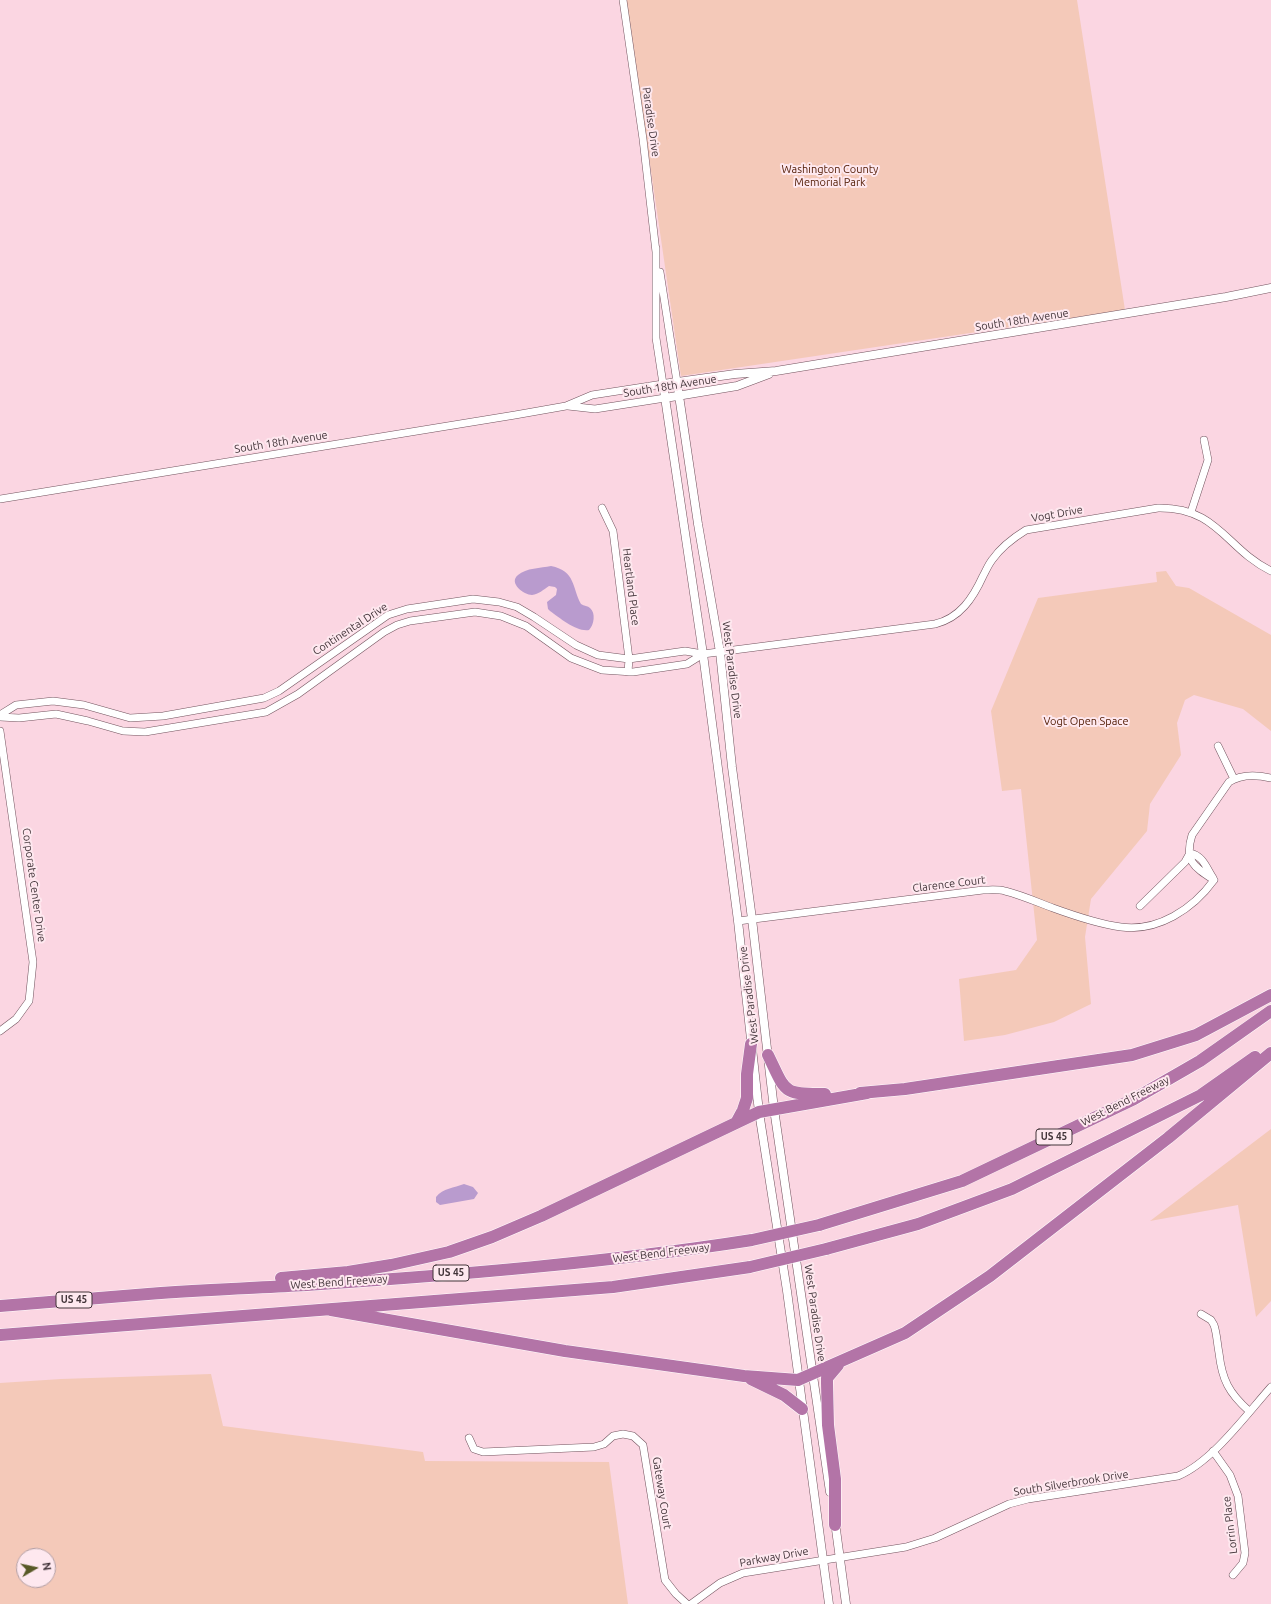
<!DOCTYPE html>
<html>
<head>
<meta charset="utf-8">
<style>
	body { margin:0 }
	#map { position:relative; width:1271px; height:1604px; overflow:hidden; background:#fbd6e2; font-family:Ubuntu,sans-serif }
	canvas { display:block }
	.north { position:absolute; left:16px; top:1548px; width:40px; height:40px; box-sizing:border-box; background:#fee8ef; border:1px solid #b3a0a6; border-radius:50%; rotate:81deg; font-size:11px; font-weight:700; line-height:16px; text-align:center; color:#423439 }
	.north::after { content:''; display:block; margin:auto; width:14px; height:18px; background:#585926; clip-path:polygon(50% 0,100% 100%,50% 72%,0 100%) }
</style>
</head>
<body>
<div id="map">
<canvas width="1271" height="1604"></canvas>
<div class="north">N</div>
</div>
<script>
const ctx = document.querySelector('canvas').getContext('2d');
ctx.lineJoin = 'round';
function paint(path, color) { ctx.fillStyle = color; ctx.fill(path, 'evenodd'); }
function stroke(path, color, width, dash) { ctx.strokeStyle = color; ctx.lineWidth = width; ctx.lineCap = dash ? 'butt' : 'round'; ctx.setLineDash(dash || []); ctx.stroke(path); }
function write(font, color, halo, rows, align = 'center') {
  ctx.font = font + ' Ubuntu,sans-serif'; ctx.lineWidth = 4; ctx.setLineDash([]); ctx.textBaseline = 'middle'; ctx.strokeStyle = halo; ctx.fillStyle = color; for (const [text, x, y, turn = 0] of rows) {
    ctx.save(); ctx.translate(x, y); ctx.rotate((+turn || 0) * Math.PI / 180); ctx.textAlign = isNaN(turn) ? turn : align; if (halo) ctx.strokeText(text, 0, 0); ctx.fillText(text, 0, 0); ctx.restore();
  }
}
const green = new Path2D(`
	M626 0H1077L1125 310 681 376Z
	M1166 571 1176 586 1189 588 1271 635V731L1243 709 1194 695 1185 700 1177 723 1181 755 1150 804 1147 831 1091 899 1085 937 1091 1004 1054 1022 1005 1035 964 1041 959 979 1016 970 1037 940 1021 789 1002 791 991 711 1038 598 1157 582 1156 572Z
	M1271 1129V1301L1256 1317 1238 1205 1150 1221Z
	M211 1374 223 1426 423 1452 425 1461 609 1462 628 1604H0V1383L61 1379ZM24 1556H48V1580H24Z`);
const water = new Path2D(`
	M551 566C576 571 572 588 581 604 584 606 588 606 590 608 596 613 594 625 589 630 576 632 560 618 550 611L548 609 547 602 556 595 557 589 555 587 549 586C543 590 539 594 532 595 524 595 508 583 518 575 526 568 541 568 551 566Z
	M464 1184 473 1187 478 1193 474 1199 440 1205 436 1202V1197C443 1188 454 1188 464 1184Z`);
const minor = new Path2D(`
	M623 0 643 139 656 252
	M660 272 677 382
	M568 406 595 409 665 398
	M0 499 515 415 566 406 592 395 663 384 656 338V248
	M602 508 613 531 629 659 628 672
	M1191 512 1208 460 1204 440
	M0 715 16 705 53 701 84 705 130 718 163 716 264 698 279 691 388 615 407 609 473 599 499 602 517 607 534 617 576 645 598 655 629 659 685 651 703 654 935 624C960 618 973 598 983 576 986 571 988 565 992 560 1001 547 1013 538 1026 530L1158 508C1218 507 1226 549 1271 571
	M0 717 19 718 56 714 88 721 123 731 145 732 266 712 298 694 384 632 397 625 410 621 475 612 501 616 526 626 571 658 602 670 633 672 687 664 703 654
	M0 731 33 962 29 1001 16 1019 0 1031
	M1218 746 1234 779
	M1190 853C1203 856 1206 867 1213 878
	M1214 880C1194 867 1184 861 1192 835L1229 782C1241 774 1258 775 1271 778
	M1140 906 1185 862 1190 853
	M738 921 983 890C990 890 998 889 1005 891 1021 895 1037 902 1053 908 1075 916 1098 924 1121 927 1158 932 1193 909 1214 880
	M1201 1314 1211 1320 1214 1325C1217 1334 1217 1343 1219 1353 1222 1380 1229 1393 1249 1411
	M469 1438 474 1449 483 1452 594 1447 604 1444 613 1436 623 1434 633 1436 643 1445 665 1580 676 1594 687 1604
	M1213 1451 1230 1475 1238 1496 1245 1553 1243 1563 1233 1575
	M691 1604 720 1583 743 1573 906 1547 935 1538 1009 1504 1028 1499 1178 1476C1212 1462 1246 1415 1271 1387`);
const tertiary = new Path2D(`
	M677 382 698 524 720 652 732 767 752 919 774 1109 830 1492
	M665 398 737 386 769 374
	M835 1522 846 1604
	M829 1604 787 1291 759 1112 738 921 703 654 663 384 735 374 776 371 1226 297 1271 288`);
const motorway = new Path2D(`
	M768 1055C786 1092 782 1095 825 1094
	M860 1093 905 1089 1132 1055 1196 1035 1271 995
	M736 1123 743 1110 747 1098V1074L751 1044
	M819 1225 962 1181 1134 1099 1200 1061 1271 1011
	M826 1249 918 1224 1012 1189 1201 1095 1255 1057
	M281 1278 348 1272 391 1265 449 1252 492 1237 541 1216 759 1112 867 1093
	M0 1306C49 1302 98 1298 148 1294 201 1290 254 1288 307 1285 456 1275 605 1263 752 1240
	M331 1310 565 1351 744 1376 798 1380 905 1333 990 1276 1168 1138 1271 1053
	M0 1335 613 1287 750 1267
	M751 1379 784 1395 802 1409
	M835 1525V1479L828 1425 827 1383V1378L838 1365`);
const motorwayBridge = new Path2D(`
	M752 1240 819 1225
	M750 1267 826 1249`);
const shields = [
	[1054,1137,36],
	[451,1273,36],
	[74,1300,36]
];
const shieldNames = [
	["US 45",1054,1137],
	["US 45",451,1273],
	["US 45",74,1300]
];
const streetNames = [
	["Paradise Drive",651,122,82],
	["South 18th Avenue",1022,320,-9],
	["South 18th Avenue",670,386,-9],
	["South 18th Avenue",281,442,-9],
	["Vogt Drive",1057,514,-10],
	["Heartland Place",631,587,83],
	["Continental Drive",350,629,-33],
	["West Paradise Drive",732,670,83],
	["Clarence Court",949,884,-7],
	["Corporate Center Drive",34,885,82],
	["West Paradise Drive",749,995,-97],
	["West Bend Freeway",1125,1101,-27],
	["West Bend Freeway",661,1253,-7],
	["West Bend Freeway",339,1282,-4],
	["West Paradise Drive",815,1313,82],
	["South Silverbrook Drive",1071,1483,-9],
	["Gateway Court",662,1493,81],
	["Lorrin Place",1230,1525,-97],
	["Parkway Drive",774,1557,-10]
];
const parkNames = [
	["Washington County",830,169],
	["Memorial Park",830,182],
	["Vogt Open Space",1086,721]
];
paint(green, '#f4c9b9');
paint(water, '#b99bce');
stroke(minor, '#72535e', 8);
stroke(tertiary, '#72535e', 9);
stroke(motorway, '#fff', 13);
stroke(minor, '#fff', 7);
stroke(tertiary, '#fff', 8);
stroke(motorway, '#b374a7', 12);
stroke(motorwayBridge, '#fff', 13, []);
stroke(motorwayBridge, '#b374a7', 12);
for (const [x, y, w] of shields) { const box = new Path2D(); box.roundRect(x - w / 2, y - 8, w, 16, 3); ctx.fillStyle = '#fee8ef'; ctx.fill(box); stroke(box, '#423439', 1); }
write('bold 10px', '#423439', null, shieldNames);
write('11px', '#423439', '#fee8ef', streetNames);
write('11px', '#4f1901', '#fee8ef', parkNames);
</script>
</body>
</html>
